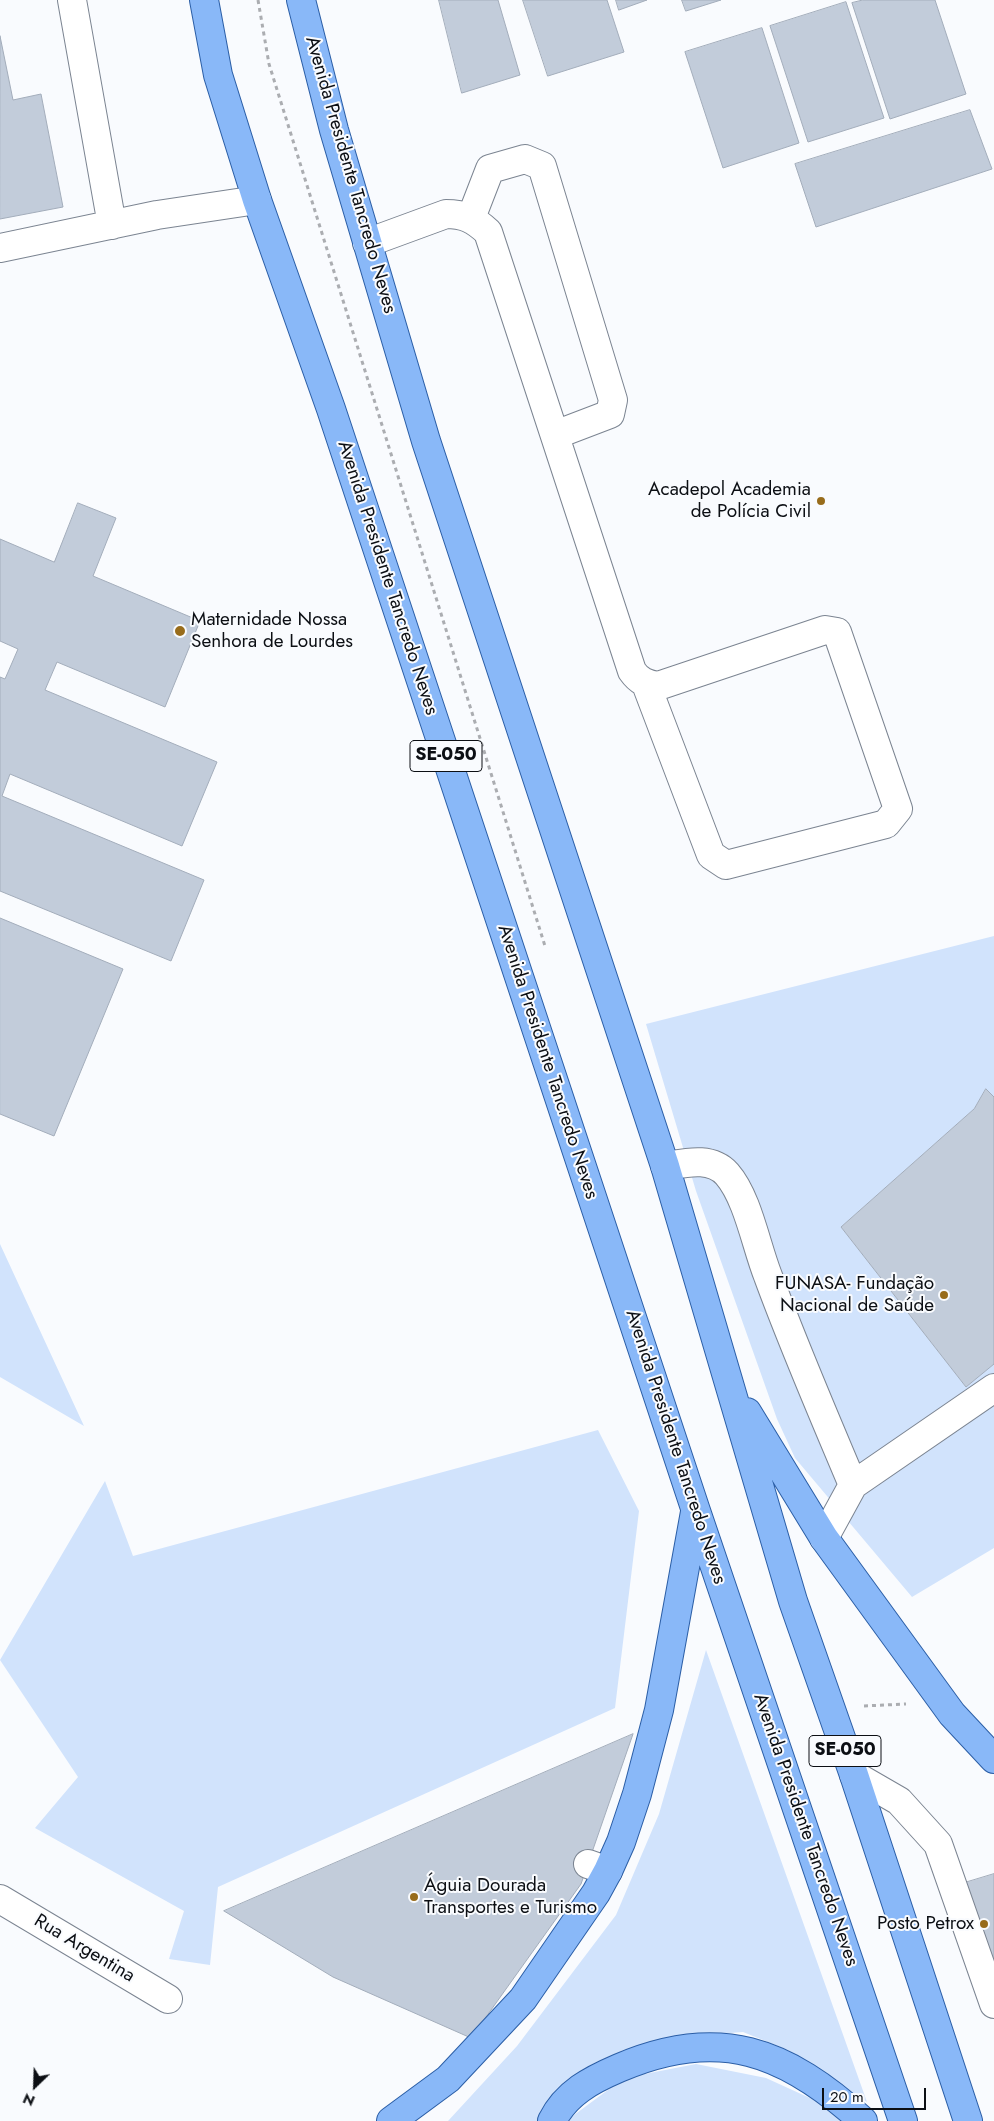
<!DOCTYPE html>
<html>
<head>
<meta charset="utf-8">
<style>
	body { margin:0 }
	#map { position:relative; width:994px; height:2121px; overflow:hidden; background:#f9fbfe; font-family:Jost,sans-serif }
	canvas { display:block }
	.north { position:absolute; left:10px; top:2061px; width:50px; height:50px; -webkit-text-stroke:4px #f9fbfe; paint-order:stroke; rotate:204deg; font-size:14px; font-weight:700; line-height:20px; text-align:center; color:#0c0f14 }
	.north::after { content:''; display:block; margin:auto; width:18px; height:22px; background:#0c0f14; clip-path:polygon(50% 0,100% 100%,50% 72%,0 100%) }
	.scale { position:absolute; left:822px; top:2088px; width:104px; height:22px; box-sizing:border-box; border:2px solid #0c0f14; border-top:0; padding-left:6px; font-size:15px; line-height:18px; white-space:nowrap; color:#0c0f14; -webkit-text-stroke:4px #f9fbfe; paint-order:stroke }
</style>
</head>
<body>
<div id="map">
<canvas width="994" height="2121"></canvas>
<div class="north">N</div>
<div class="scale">20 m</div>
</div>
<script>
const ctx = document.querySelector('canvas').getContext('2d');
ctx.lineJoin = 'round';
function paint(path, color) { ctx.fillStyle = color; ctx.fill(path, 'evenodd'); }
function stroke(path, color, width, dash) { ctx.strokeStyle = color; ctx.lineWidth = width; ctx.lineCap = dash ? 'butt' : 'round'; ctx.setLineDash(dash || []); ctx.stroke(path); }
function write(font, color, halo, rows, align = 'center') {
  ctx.font = font + ' Jost,sans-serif'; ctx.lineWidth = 4; ctx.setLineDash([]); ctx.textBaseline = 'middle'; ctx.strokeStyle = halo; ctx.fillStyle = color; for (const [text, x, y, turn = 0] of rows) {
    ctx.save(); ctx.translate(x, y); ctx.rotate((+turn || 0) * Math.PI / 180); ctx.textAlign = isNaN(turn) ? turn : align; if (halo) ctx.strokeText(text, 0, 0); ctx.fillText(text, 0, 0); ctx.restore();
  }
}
const green = new Path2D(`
	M994 936V1097L986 1089 974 1109 841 1227 966 1387 994 1364V1548L912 1597 795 1458 777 1419 696 1191 646 1024Z
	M0 1244 84 1426 0 1377Z
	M598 1430 639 1511 615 1708 218 1887 210 1965 169 1959 184 1911 35 1828 78 1777 0 1660 105 1481 133 1556Z
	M706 1650 867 2102 788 2050 743 2032 692 2036 623 2050 564 2086 538 2121H448L517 2046 616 1915 659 1814Z
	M696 2064 766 2078 812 2099 841 2121H566L624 2078Z`);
const building = new Path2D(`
	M439 0H498L520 75 462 93Z
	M523 0H607L624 52 548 76Z
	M616 0H647L619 10Z
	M682 0H721L686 11Z
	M863 0H935L966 94 890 119 852 3Z
	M846 2 884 118 808 142 770 26Z
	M762 28 799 143 723 168 685 52Z
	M0 36 13 100 41 94 63 207 0 219Z
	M970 110 992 169 816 227 795 164Z
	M78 503 116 518 93 576 200 621 165 707 57 662 45 690 217 762 182 846 10 774 2 796 204 880 171 961 0 891V677L5 679 18 649 0 641V539L54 562Z
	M0 918 123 969 54 1136 0 1114Z
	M986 1089 994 1097V1364L966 1387 841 1227 974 1109Z
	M633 1734 581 1884 471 2038 333 1977 224 1911Z
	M994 1874V1965L961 1884Z`);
const path = new Path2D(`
	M258 0 269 64 545 946
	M864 1706 906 1704`);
const minor = new Path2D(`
	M72 0 112 225
	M471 218 490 169 525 159 542 166 613 400 610 414 555 435
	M367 243 446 214C464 214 474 219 488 232L632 671C639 681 646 684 658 686L825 630 837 632 898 809 886 824 726 865 711 855 646 684
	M0 248 157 215 257 200
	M665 1166C685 1163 711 1156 727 1174 748 1198 756 1246 768 1276 794 1347 824 1416 853 1485L824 1538
	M853 1485 994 1388
	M854 1775 899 1801 938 1844 994 2004
	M588 1864 608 1871
	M0 1899 168 1999`);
const major = new Path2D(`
	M204 0 218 75 257 200 331 409 696 1511 903 2121
	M301 0 334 130 426 441 665 1166 793 1601 854 1775 968 2121
	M747 1412 824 1538 952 1714 994 1759
	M391 2121 448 2079 523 1999 596 1893 608 1871 621 1842 637 1794 659 1710 695 1512
	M552 2121C566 2093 591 2080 619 2068 719 2025 786 2051 863 2121`);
const markers = [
	[821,501,5,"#986c1b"],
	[180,631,6,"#986c1b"],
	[944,1295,5,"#986c1b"],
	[414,1897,5,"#986c1b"],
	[984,1924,5,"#986c1b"]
];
const shields = [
	[446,756,72],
	[845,1751,72]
];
const shieldNames = [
	["SE-050",446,756],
	["SE-050",845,1751]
];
const streetNames = [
	["Avenida Presidente Tancredo Neves",350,175,74],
	["Avenida Presidente Tancredo Neves",387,578,72],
	["Avenida Presidente Tancredo Neves",547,1062,72],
	["Avenida Presidente Tancredo Neves",675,1447,72],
	["Avenida Presidente Tancredo Neves",805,1830,71],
	["Rua Argentina",84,1949,31]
];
const poiNames = [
	["Acadepol Academia",811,490],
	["de Polícia Civil",811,512],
	["Maternidade Nossa",191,620,"left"],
	["Senhora de Lourdes",191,642,"left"],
	["FUNASA- Fundação",934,1284],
	["Nacional de Saúde",934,1306],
	["Águia Dourada",424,1886,"left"],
	["Transportes e Turismo",424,1908,"left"],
	["Posto Petrox",974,1924]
];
paint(green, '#d1e3fc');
paint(building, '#c2ccda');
stroke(building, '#a3adbb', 1);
stroke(minor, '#7b8491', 30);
stroke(major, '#2b5ea6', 30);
stroke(path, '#abadb1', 3, [4, 4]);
stroke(minor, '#fff', 28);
stroke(major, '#89b8f8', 28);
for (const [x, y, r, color] of markers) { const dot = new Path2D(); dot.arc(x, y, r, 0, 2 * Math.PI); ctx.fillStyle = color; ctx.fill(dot); stroke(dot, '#f9fbfe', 2); }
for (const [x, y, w] of shields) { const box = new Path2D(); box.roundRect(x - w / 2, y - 15.5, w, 31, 4); ctx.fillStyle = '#f9fbfe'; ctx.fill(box); stroke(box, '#0c0f14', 1); }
write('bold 18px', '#0c0f14', null, shieldNames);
write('19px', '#0c0f14', '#f9fbfe', streetNames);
write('19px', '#0c0f14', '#f9fbfe', poiNames, 'right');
</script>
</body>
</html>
